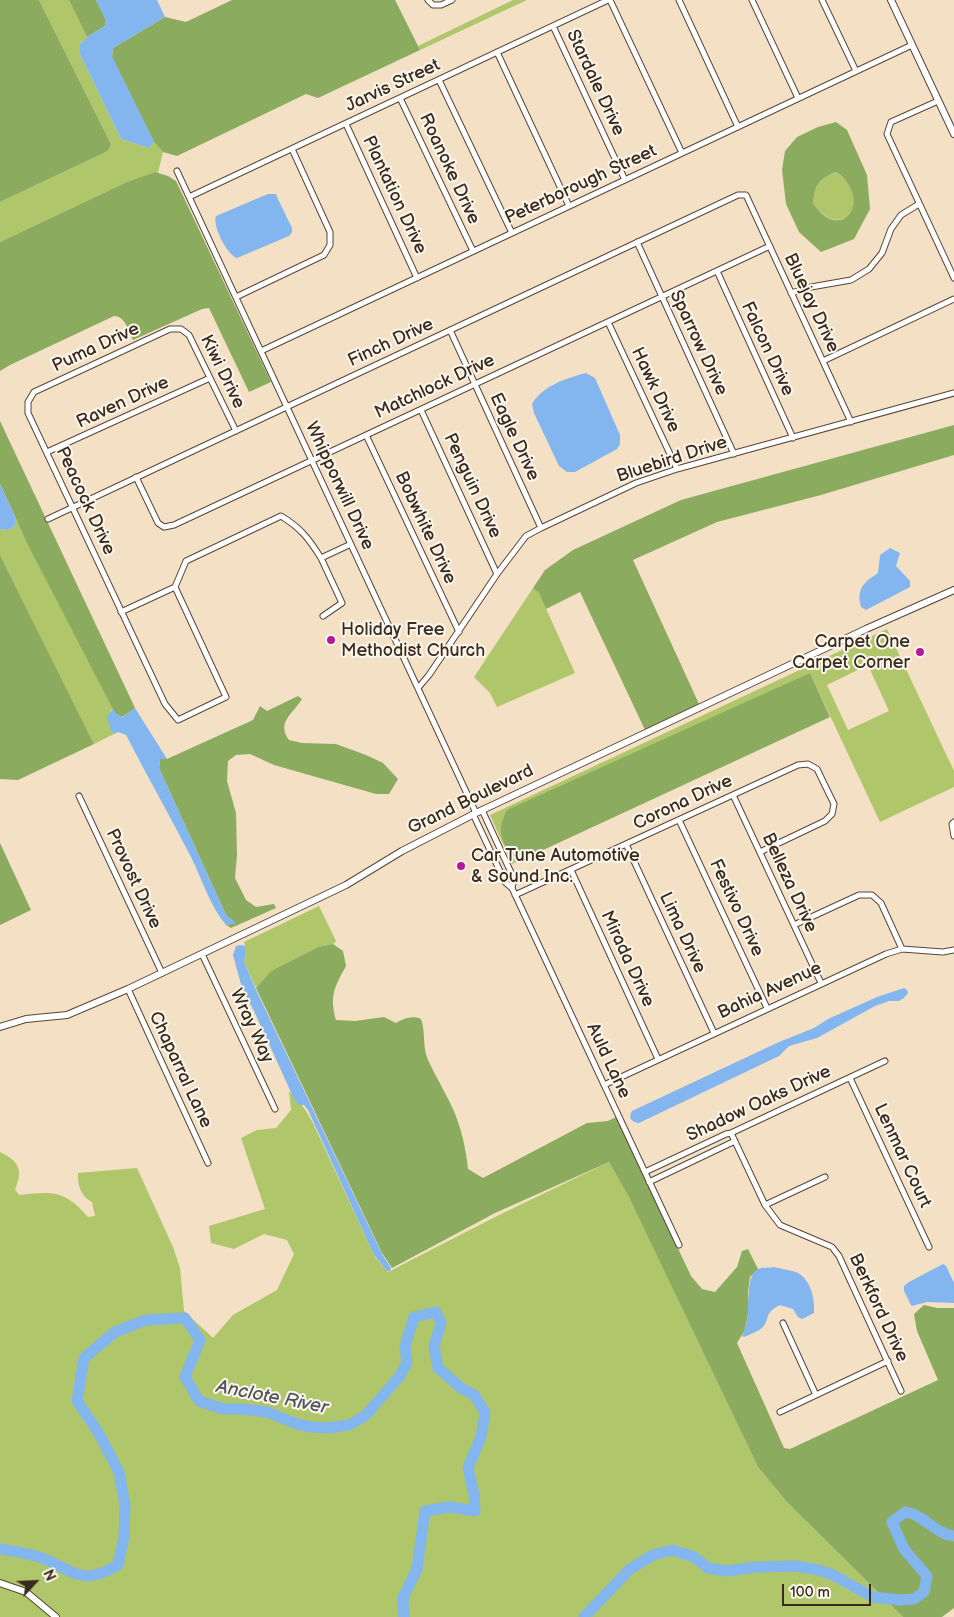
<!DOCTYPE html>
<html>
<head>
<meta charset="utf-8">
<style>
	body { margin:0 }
	#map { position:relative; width:954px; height:1617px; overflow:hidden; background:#f3e0c5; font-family:"Balsamiq Sans",sans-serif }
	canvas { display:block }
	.north { position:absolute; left:10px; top:1557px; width:50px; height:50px; -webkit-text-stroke:4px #fbf7ec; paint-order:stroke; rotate:65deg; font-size:14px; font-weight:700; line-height:20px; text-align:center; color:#3b2a1e }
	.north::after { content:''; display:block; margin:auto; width:18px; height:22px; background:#3b2a1e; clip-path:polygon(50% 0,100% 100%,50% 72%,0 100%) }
	.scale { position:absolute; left:782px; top:1584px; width:89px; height:22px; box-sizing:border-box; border:2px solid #3b2a1e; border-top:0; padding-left:6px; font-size:15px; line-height:18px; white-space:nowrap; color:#3b2a1e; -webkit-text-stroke:4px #fbf7ec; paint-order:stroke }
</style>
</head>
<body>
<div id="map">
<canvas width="954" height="1617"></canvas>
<div class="north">N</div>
<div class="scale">100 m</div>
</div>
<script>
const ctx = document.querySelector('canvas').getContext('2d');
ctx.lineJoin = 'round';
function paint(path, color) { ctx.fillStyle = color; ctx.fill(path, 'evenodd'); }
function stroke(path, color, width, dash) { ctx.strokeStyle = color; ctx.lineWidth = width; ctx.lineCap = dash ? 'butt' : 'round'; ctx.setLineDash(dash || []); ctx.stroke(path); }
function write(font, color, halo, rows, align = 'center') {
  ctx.font = font + ' "Balsamiq Sans",sans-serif'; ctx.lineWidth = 4; ctx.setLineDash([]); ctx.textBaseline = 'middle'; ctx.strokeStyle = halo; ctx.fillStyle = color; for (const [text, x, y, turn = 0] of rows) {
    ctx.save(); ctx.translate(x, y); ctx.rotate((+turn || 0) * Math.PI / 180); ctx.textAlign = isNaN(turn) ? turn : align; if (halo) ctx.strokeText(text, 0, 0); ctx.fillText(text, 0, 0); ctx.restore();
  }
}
const green = new Path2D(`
	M39 0H69L87 37 80 44V54L121 139 149 148 154 142 163 152 158 173 155 172 127 182 0 242V202L108 151 111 144Z
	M513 0H527L420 50 418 46Z
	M835 172C839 175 845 178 848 182 868 212 835 238 813 203 816 183 817 181 835 172Z
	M16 519 113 708 110 711 111 730 114 734 94 744 0 555V529L7 530 14 527Z
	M533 588 539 593 575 673 497 707 490 693 474 677Z
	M887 629 954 771V787L880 822 810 673 512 856 528 857 512 864 490 815ZM868 665 889 711 848 730 827 685Z
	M319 906 336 941 333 944 318 947 271 971 256 988 244 962 246 951 244 942Z
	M289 1091 304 1108 312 1121 375 1257 388 1272 497 1216 609 1162 630 1198 758 1467 784 1499 903 1617H61L28 1590 0 1579V1152C18 1161 24 1169 15 1189L19 1195C53 1191 65 1190 88 1217L95 1216 92 1202C81 1197 77 1184 78 1173L137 1168 173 1247 180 1268 184 1311 213 1338 233 1315 277 1290 294 1254 287 1240 264 1234 234 1249 211 1243 209 1226 265 1209 241 1138 257 1130 276 1128 291 1110Z
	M0 1586 24 1595 51 1617H0Z`);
const forest = new Path2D(`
	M0 0H39L111 144 108 151 0 202Z
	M69 0H96L106 20 105 26 87 37Z
	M232 0H395L420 50 318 98 306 94 177 156 163 152 154 142 112 57 113 48 165 17 186 22Z
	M836 122 847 130 867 175 870 209 854 239 821 252 799 232 786 204 782 170 785 151 797 137 818 127ZM835 172C839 174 845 178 847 182 868 212 835 239 813 203 816 183 817 181 835 172Z
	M155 172 168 176 176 181 271 382 249 392 209 308 202 309 133 340C129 331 125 316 114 316L10 365 0 371V242L127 182Z
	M0 421 135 708 127 714 121 717 115 713 29 547 0 484Z
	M954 425V455L821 495 717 522 633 560 699 704 645 730 580 592 546 609 539 593 533 588 545 570 573 550 681 500Z
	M0 555 94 744 18 780 0 779Z
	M810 673 830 717 528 857 512 856C500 838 497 830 507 810Z
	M298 696 302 699C293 714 276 722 289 740L302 743 336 744 366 755 383 763 398 779 389 794H376L274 765 250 754 236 755 228 761 227 781 236 813 237 855 235 878 246 900 256 907 274 904 276 908 231 928 226 925 235 923 226 915 159 768 160 759H167L253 720 260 706 267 711Z
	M0 843 31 910 0 925Z
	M333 944 343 951 346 966C335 986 329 996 336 1020L355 1021 384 1017 396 1023C403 1019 413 1015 421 1019 426 1033 422 1046 428 1060 436 1077 445 1092 453 1109 461 1127 466 1149 468 1169L483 1178 587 1123 608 1121 616 1117 691 1276 702 1289 715 1292 737 1267 742 1251 748 1249 758 1269 750 1277 748 1292 749 1308 745 1330 737 1343 784 1448 790 1449 938 1380 917 1331 914 1314 924 1305 937 1308H954V1608L942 1617H903L785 1500 758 1467 629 1197 609 1162 495 1213 392 1268 382 1253 256 988 271 971 318 947Z`);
const water = new Path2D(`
	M96 0H157L165 17 113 48 112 56 154 142 149 148 121 139 80 54V44L87 37 105 26 106 20Z
	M268 194H276L277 197 292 228V232L289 236 237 258C227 255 212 225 216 216Z
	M586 373 595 378 620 435V444L617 449 575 472H567L559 466 534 413 532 404C542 386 567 378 586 373Z
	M0 484 16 519 14 527 7 530 0 529Z
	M890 548 900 553 896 566 910 581V587L866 610 861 607C856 589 864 582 878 573L880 555Z
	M113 708 115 713 122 717 127 714 135 708 167 759H160L159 768 226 915 236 923 226 925C210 906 202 879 191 857 170 816 147 776 126 735L118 732 114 734 111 730 107 717Z
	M240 945 245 946 246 951 244 962 257 992 382 1254 391 1268 390 1271H387L374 1255 308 1110 304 1105H300L295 1101 254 1011 242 988 233 955 236 946Z
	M904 988 907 990 908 993 904 998 899 1001H889L875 1006 817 1038 789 1046 779 1056 639 1123C631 1122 628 1118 632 1111L779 1042 814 1028 828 1019 877 997Z
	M943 1264 946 1266 954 1283V1303L927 1302 912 1306 911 1305 904 1291V1286L909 1282Z
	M774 1267C781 1269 791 1270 798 1273 811 1280 815 1300 814 1313L802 1319 798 1317 793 1309 780 1305C763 1314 771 1317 763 1327 758 1332 750 1334 744 1337L742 1336C754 1318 742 1277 758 1269 762 1267 769 1268 774 1267Z`);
const river = new Path2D(`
	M0 1549C13 1551 30 1554 42 1558 75 1571 81 1587 118 1565L124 1537 125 1505 119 1472 98 1432 77 1401 84 1358 115 1332 146 1320 185 1318 200 1340 185 1377 199 1401 223 1409H242L267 1412 297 1424 311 1427 327 1428 349 1425 365 1416 399 1377 407 1363 405 1346 414 1317 436 1312 441 1323 434 1346 438 1368 461 1388 474 1395 485 1412 481 1437 468 1468 474 1494 475 1511 450 1507 425 1511 417 1569 403 1598 404 1617
	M584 1617 630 1569 653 1555 672 1550 694 1557 708 1568 726 1571 757 1567 797 1566 818 1570 831 1574 873 1597 900 1600 914 1599 924 1592 927 1576 904 1549 892 1522 905 1512C909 1513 914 1514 917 1516 929 1522 940 1535 954 1536`);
const minor = new Path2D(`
	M428 0 433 5H441L452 0
	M610 0 682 153
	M679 0 738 127
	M752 0 798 98
	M822 0 856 71
	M553 26 625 180
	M497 52 569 206
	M439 80 512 233
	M400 98 473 251
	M938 101 891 122 887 134 954 278
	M346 124 417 278
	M177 171 476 813
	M189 197 608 0
	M637 242 734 454
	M717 271 793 438
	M791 293 811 287 851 280 869 269 882 253 891 229 901 215 919 204
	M236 297 324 255 330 245V232L292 149
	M608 322 677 469
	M450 330 541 528
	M261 351 912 45
	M823 361 954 299
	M421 410 497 574
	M366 435 459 632
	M47 452 210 378
	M136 477 158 523 164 527 174 525 770 246
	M48 519 738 195H746L851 422
	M321 558 342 603 323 616
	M175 587 226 697 178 720 165 704 28 413V402L34 392 170 329H181L189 335 236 431
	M121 612 175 587 186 561 281 516C301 528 309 539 321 558L351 544
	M418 688 429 675 497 574 526 536 541 528 636 483 677 469 954 393
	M733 795 821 983
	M79 796 162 973
	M482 810 514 879 512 888
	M473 814 505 882 512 888 679 1245
	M679 820 767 1008
	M954 822 952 824 954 836
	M626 844 714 1033
	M571 870 658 1059
	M515 895 798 765 808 764 817 769 834 804 832 814 825 821 760 852
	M794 925 859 895H872L881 903 902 949
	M202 954 275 1109
	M128 989 208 1163
	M850 1078 929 1247
	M604 1085 886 954 902 949 943 952 954 950
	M731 1133 765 1205 780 1225 832 1247 839 1256 901 1391
	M645 1172 726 1134 731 1133 885 1061
	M649 1182 735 1141
	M765 1205 825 1177
	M783 1323 816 1395
	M780 1412 888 1361`);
const tertiary = new Path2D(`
	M891 0 954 134
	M0 1027 26 1019 67 1015 128 989 346 885 402 851 476 813 866 629 954 590
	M0 1583 26 1592 56 1617`);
const markers = [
	[331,640,5,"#b5179e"],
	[920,652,5,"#b5179e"],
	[461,866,5,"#b5179e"]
];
const streetNames = [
	["Stardale Drive",595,83,65],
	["Jarvis Street",393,86,-25],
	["Roanoke Drive",449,169,65],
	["Peterborough Street",581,185,-25],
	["Plantation Drive",394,195,65],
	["Bluejay Drive",811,303,65],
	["Finch Drive",391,343,-25],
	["Sparrow Drive",698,343,65],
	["Puma Drive",96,348,-25],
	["Falcon Drive",767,349,65],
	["Kiwi Drive",222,372,64],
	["Matchlock Drive",435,387,-25],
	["Hawk Drive",655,390,65],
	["Raven Drive",123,403,-25],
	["Eagle Drive",514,437,65],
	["Bluebird Drive",672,460,-18],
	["Whipporwill Drive",339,486,65],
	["Penguin Drive",472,486,65],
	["Peacock Drive",85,501,65],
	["Bobwhite Drive",425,528,65],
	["Grand Boulevard",471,800,-26],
	["Corona Drive",683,803,-25],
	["Provost Drive",133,879,65],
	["Belleza Drive",789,883,65],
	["Festivo Drive",736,908,65],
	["Lima Drive",682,933,65],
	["Mirada Drive",627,959,65],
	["Bahia Avenue",770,991,-25],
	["Wray Way",251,1026,65],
	["Auld Lane",608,1061,65],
	["Chaparral Lane",180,1070,65],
	["Shadow Oaks Drive",759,1104,-25],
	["Lenmar Court",902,1156,65],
	["Berkford Drive",878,1308,65]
];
const poiNames = [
	["Holiday Free",341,630],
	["Methodist Church",341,651],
	["Carpet One",910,642,"right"],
	["Carpet Corner",910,663,"right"],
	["Car Tune Automotive",471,856],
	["& Sound Inc.",471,877]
];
const waterNames = [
	["Anclote River",272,1398,11]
];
paint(green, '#afc66b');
paint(forest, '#8bab5f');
paint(water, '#83b5ef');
stroke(river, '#83b5ef', 11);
stroke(minor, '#574537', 7);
stroke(tertiary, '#574537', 8);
stroke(minor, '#fff', 5);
stroke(tertiary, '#fff', 6);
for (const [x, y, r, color] of markers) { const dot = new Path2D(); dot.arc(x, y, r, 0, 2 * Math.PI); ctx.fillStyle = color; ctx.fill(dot); stroke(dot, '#fbf7ec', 2); }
write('18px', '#3b2a1e', '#fbf7ec', streetNames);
write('18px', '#3b2a1e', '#fbf7ec', poiNames, 'left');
write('italic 19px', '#51545d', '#fbf7ec', waterNames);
</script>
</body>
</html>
